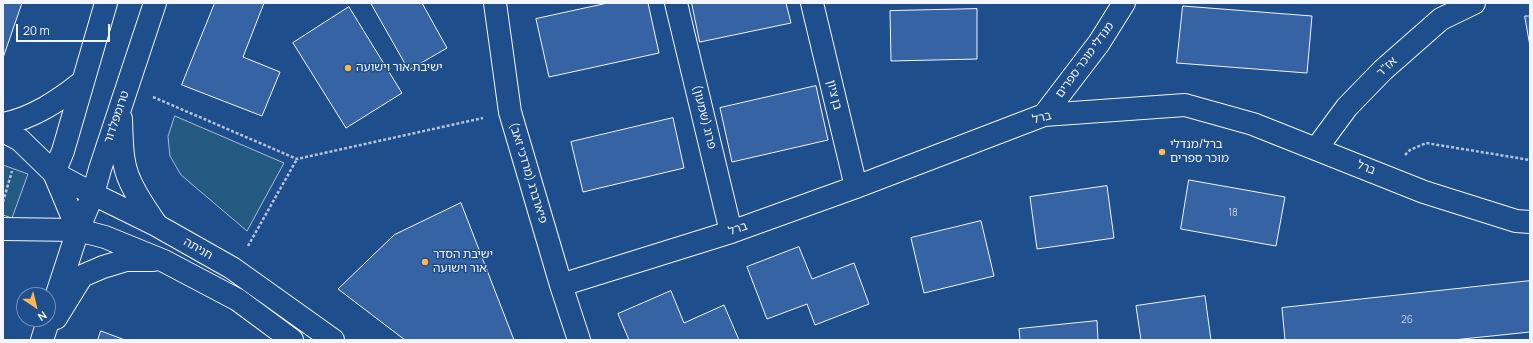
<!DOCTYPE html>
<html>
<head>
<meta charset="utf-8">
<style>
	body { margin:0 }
	#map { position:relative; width:1533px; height:343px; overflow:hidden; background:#1f4e8c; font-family:Manrope,sans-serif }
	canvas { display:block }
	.frame { position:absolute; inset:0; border:4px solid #f2f6ff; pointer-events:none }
	.north { position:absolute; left:16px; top:287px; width:40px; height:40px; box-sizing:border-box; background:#1f4e8c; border:1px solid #7391ba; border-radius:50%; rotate:145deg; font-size:11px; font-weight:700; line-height:16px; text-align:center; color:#f2f6ff }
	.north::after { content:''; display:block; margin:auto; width:14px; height:18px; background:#ffb74d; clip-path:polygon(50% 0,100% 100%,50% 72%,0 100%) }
	.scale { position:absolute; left:16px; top:24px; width:94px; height:18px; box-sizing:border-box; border:2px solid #f2f6ff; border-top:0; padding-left:5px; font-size:12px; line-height:14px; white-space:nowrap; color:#f2f6ff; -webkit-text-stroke:3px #1f4e8c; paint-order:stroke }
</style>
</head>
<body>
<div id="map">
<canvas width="1533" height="343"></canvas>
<div class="frame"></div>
<div class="north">N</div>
<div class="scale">20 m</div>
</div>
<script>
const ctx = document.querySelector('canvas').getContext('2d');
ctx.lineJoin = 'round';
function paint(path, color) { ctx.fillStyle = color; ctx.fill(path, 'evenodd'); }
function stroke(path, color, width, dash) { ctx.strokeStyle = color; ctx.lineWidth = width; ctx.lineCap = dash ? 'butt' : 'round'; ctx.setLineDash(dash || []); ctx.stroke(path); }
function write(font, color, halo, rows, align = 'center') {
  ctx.font = font + ' Manrope,"Noto Sans Hebrew",sans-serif'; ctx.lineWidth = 3; ctx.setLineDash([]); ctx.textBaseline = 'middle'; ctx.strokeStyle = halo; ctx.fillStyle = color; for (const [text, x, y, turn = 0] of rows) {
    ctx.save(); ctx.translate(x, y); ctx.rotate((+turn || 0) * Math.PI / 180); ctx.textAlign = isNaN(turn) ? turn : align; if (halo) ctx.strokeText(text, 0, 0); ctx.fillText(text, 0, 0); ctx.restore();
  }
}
const green = new Path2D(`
	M175 116 284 163 247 231 181 175 170 156 168 137Z
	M3 165 28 174 12 218 3 215Z`);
const building = new Path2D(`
	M3 3H22L3 58Z
	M215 3H264L243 57 280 72 262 116 182 85Z
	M371 3H422L447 48 409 70Z
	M608 3H648L659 53 549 77 536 19Z
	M692 3H786L791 23 700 42Z
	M1183 6 1312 16 1307 73 1177 63Z
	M349 7 402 93 346 128 293 43Z
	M977 9V59L891 61 890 11Z
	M1525 16H1530V46Z
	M816 86 828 140 732 162 720 108Z
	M673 118 684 168 583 192 571 142Z
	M1189 180 1285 197 1276 246 1181 229Z
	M1107 186 1114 238 1037 249 1030 197Z
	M461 203 514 340H405L338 289 394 235Z
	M981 221 994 276 924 293 911 238Z
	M799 247 812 279 854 263 869 304 815 325 807 304 767 319 747 267Z
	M1530 281V332L1453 340H1285L1282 308Z
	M671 291 684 323 724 305 739 340H629L618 314Z
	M1205 296 1211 340H1141L1136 306Z
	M1097 321 1098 340H1020L1019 329Z
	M101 331 125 340H126H98Z`);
const path = new Path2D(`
	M153 97 297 159 483 118
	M1405 155 1410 150 1426 143 1530 160
	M3 202 12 171
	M248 246 297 159`);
const minor = new Path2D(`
	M495 3 510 112 561 285 579 340
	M676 3 731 232
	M812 3 856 187
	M1044 115 1099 43 1124 3
	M3 131 20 140 54 173
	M1316 149 1347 107 1383 70 1441 19 1474 3
	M3 229 78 230
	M561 285 731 232 856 187 1044 115 1185 105 1253 124 1424 192 1516 221 1530 222`);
const tertiary = new Path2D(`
	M121 119C122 140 121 162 130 181 137 197 147 211 156 224
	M3 124C33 118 58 101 81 83
	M54 173 93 194 156 225 232 268 333 340
	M78 230 105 237 164 261 238 300 292 340
	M78 230 54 173 63 151 106 3
	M56 318 82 276 103 267 126 260H153
	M42 340 78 230 93 194 100 169 155 3`);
const markers = [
	[348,68,4,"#ffb74d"],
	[1162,152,4,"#ffb74d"],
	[425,262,4,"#ffb74d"]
];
const numberNames = [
	["18",1233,213],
	["26",1407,320]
];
const streetNames = [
	["מנדלי מוכר ספרים",1085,60,-54],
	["אז\"ר",1387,67,-43],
	["בן ציון",834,95,76],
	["טרומפלדור",117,117,-71],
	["פרוג (שמעון)",704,117,76],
	["ברל",1042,118,-14],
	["ברל",1366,168,22],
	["פיארברג (מרדכי זאב)",528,173,73],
	["ברל",738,229,-19],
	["חניתה",198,249,30]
];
const poiNames = [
	["ישיבת אור וישועה",356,68],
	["ברל/מנדלי",1170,145],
	["מוכר ספרים",1170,159],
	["ישיבת הסדר",433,255],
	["אור וישועה",433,269]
];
paint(green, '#245a82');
stroke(green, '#a8bbd7', 1);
paint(building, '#3563a3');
stroke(building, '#f2f6ff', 1);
stroke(minor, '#f2f6ff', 24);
stroke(tertiary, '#f2f6ff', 24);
stroke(path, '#b3c4dc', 2.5, [3, 2]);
stroke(minor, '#1f4e8c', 22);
stroke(tertiary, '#1f4e8c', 22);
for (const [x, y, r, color] of markers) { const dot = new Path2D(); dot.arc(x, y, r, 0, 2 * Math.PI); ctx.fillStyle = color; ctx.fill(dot); stroke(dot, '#1f4e8c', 1.5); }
write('10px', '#c3d1e8', null, numberNames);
write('12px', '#f2f6ff', '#1f4e8c', streetNames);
write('12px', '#f2f6ff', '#1f4e8c', poiNames, 'left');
</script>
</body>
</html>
